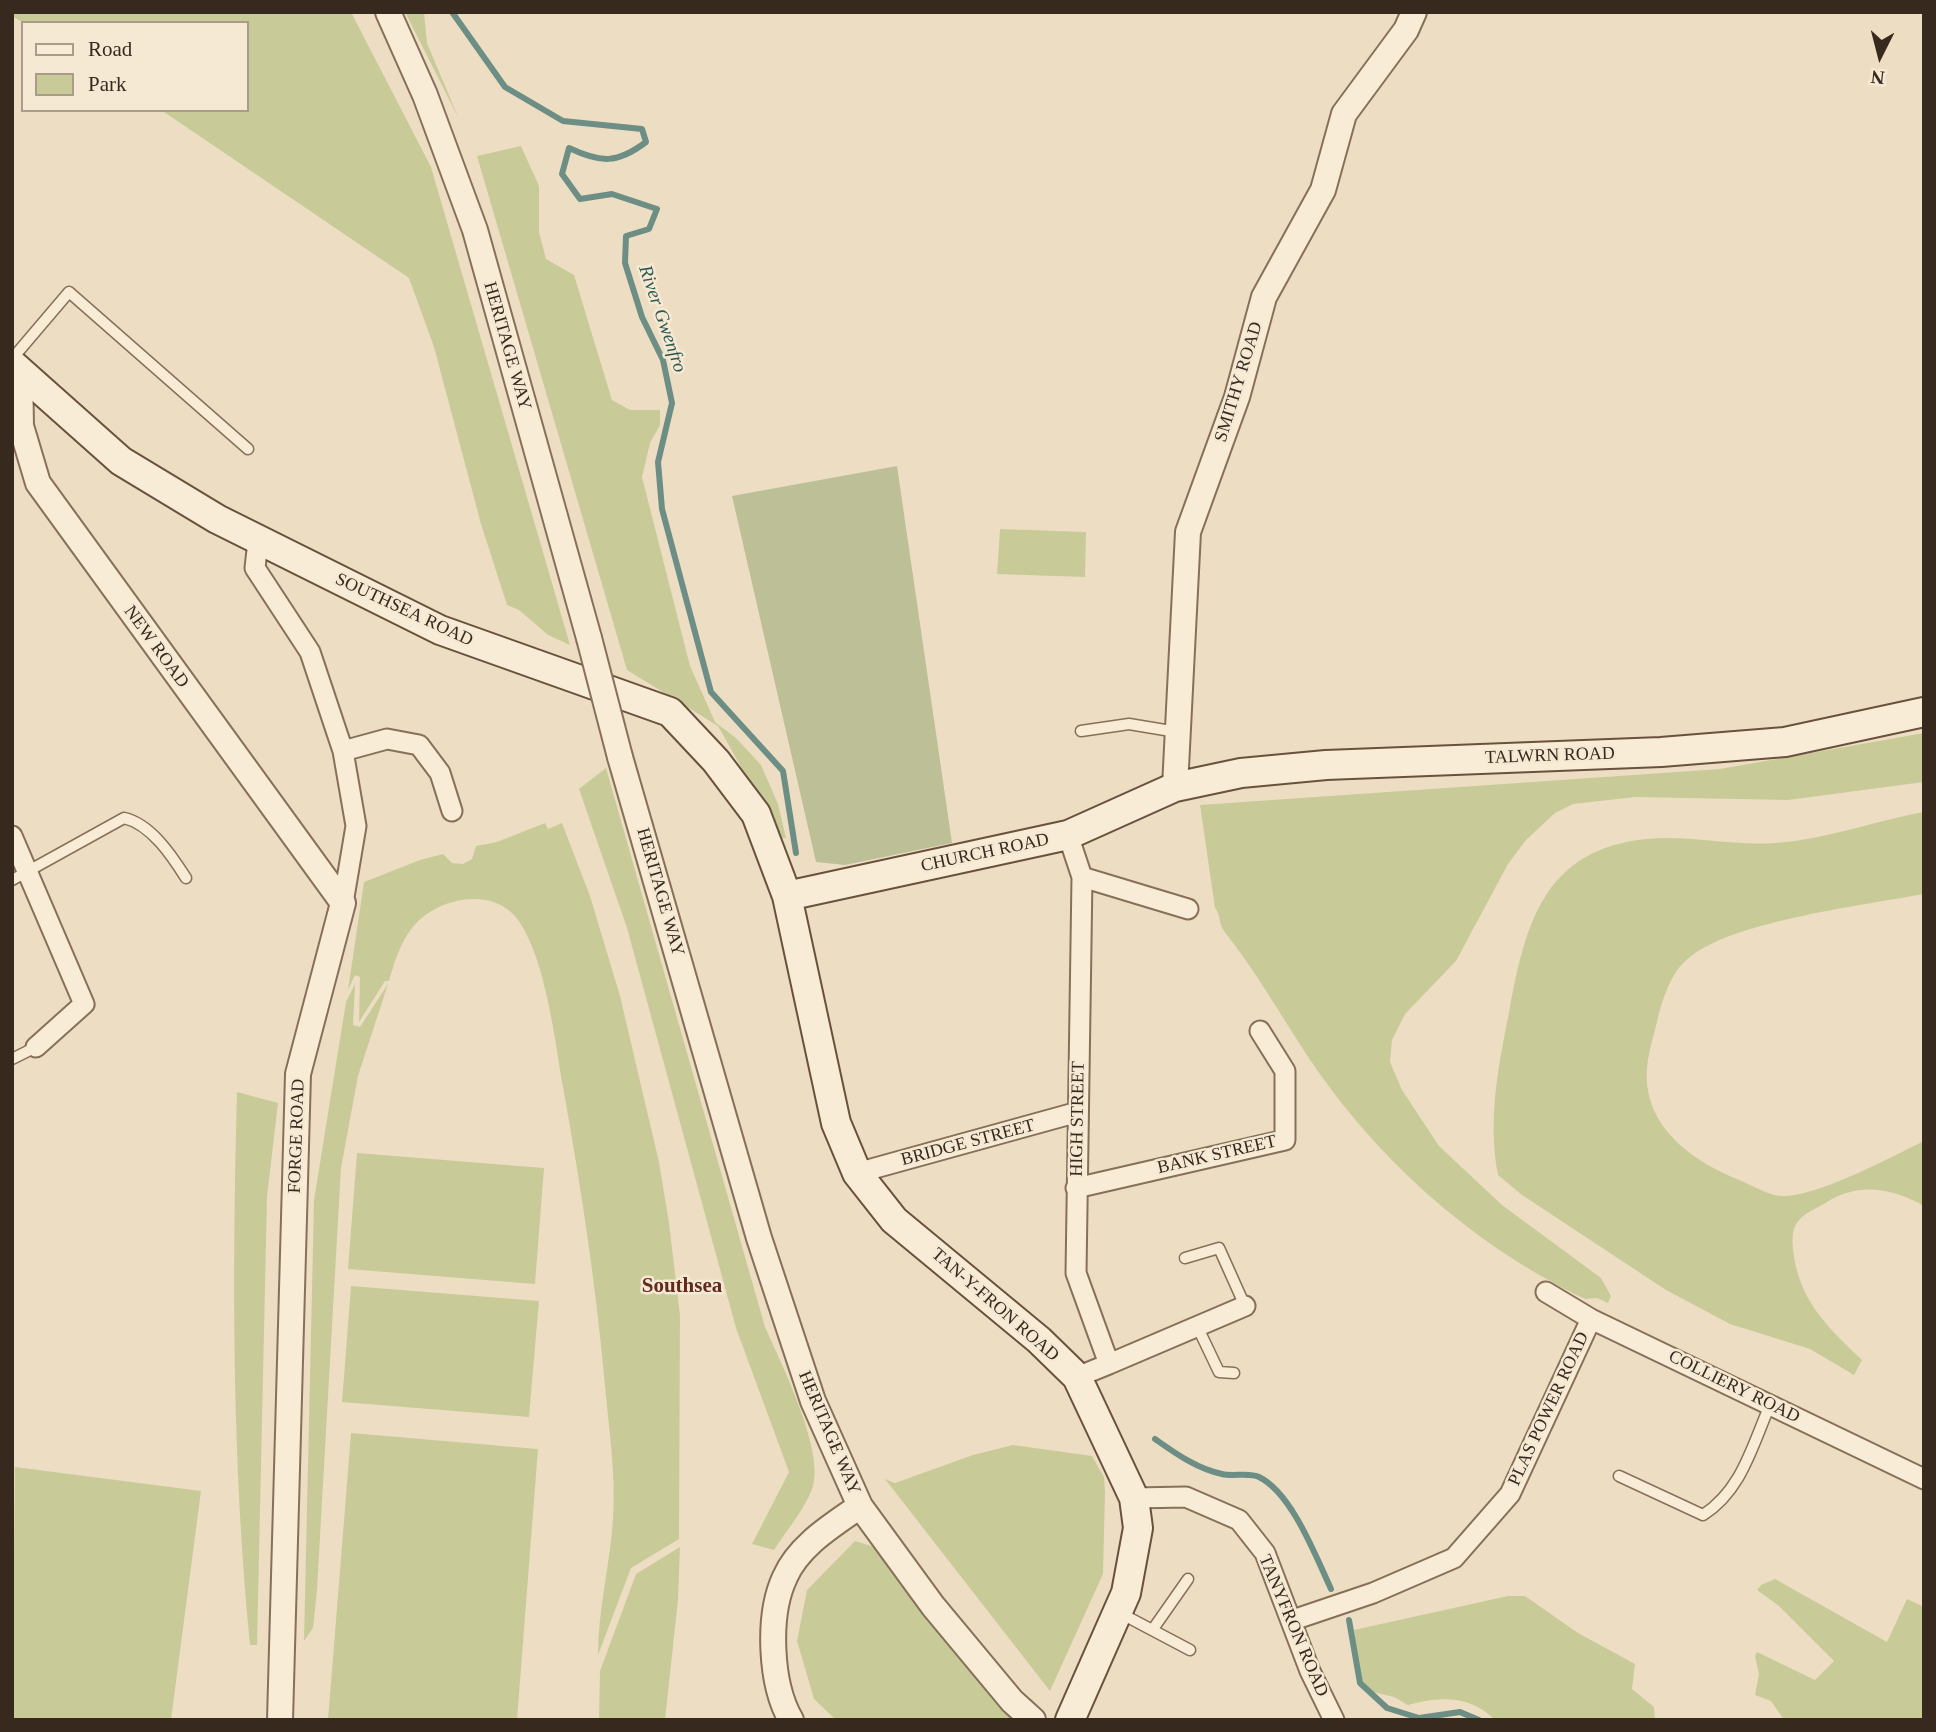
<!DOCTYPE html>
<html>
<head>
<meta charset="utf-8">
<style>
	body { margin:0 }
	#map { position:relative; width:1936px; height:1732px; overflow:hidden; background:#eddec3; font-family:Georgia,serif }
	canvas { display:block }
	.frame { position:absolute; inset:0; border:14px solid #37291e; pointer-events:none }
	.legend { position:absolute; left:21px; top:21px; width:228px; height:91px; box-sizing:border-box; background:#f5e9d3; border:2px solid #a99c8b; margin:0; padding:9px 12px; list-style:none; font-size:21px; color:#37291e }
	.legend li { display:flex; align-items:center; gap:14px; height:35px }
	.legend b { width:35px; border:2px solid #a99c8b }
	.north { position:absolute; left:1845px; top:21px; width:70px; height:70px; -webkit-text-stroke:5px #f5e9d3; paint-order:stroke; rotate:186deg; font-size:19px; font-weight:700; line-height:28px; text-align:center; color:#37291e }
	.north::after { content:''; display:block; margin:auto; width:24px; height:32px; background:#37291e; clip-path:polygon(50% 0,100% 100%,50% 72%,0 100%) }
</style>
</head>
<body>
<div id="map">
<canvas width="1936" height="1732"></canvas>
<div class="frame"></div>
<ul class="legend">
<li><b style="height:9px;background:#f8ecd6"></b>Road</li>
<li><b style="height:19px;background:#c8cb98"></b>Park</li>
</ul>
<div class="north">N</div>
</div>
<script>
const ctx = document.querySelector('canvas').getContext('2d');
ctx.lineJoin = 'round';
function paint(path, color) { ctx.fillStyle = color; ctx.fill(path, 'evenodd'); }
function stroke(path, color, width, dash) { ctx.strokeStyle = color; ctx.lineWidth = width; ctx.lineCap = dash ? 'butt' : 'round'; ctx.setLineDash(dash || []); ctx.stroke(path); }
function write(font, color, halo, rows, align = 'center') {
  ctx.font = font + ' Georgia,serif'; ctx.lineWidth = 5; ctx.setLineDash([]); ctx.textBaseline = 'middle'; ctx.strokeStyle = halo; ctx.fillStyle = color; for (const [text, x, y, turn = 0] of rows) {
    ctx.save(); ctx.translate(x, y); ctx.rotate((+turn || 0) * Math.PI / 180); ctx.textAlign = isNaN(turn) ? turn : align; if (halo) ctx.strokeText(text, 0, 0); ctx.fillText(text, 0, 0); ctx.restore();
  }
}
const green = new Path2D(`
	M12 12H351L431 167 570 645 548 635 519 610 507 605 481 524 434 347 409 278 161 110H247V23H24L12 16Z
	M405 12H424L427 43 458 117Z
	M521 146 539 186V232L546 259 574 275 612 400 630 410H660V425L650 443 642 477 690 666 715 722 736 738 761 765 778 804 786 838H781L718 726 627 670 477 156Z
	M1000 529 1086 532 1085 577 997 574Z
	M1924 733V782L1788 800 1635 797 1573 804 1555 813 1526 840 1508 864 1456 961 1405 1014 1392 1040 1390 1062 1402 1090 1439 1146 1502 1205 1601 1278 1611 1296 1608 1303 1597 1298 1585 1299C1470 1244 1370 1154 1301 1046 1276 1007 1253 968 1224 931 1219 926 1221 915 1215 908L1200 805 1720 769Z
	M606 768 765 1327C781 1363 824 1449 813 1486 806 1508 786 1531 774 1550L752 1544 789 1472 736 1328 627 928 579 789Z
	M1924 812V894C1865 905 1734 921 1690 957 1671 971 1662 1000 1657 1022 1652 1041 1645 1064 1647 1084 1652 1132 1695 1162 1737 1179 1750 1184 1767 1195 1781 1196 1815 1198 1891 1157 1924 1141V1206C1892 1188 1859 1182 1827 1202 1819 1207 1807 1212 1800 1219 1792 1227 1792 1239 1793 1249 1798 1299 1827 1327 1862 1360L1854 1375 1810 1349 1730 1324 1666 1290 1522 1195 1498 1175C1487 1117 1499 1064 1510 1007 1526 922 1545 849 1647 839 1688 835 1732 846 1774 843 1824 840 1874 821 1924 812Z
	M545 823 548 829 562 823 590 896 620 996 659 1162 669 1223 680 1315 679 1539 631 1568 598 1655C598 1609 610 1565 613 1519 616 1475 609 1430 605 1386 596 1285 581 1187 563 1087 555 1041 545 951 514 915 496 896 469 896 446 904 409 918 399 946 389 981H385L359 1022 360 977 355 975 348 990 364 882 420 860 443 854 452 863 463 864 472 859 476 846 497 842Z
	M355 984 353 1025 360 1027 388 984 358 1076 341 1168 317 1590 313 1628 304 1641 314 1200 346 1002Z
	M237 1092 278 1103 267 1197 257 1645H250C232 1461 232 1277 237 1092Z
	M357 1153 544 1168 535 1284 348 1269Z
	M351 1286 539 1301 529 1417 342 1402Z
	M351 1433 538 1449 517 1720H328Z
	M1013 1445 1092 1456 1104 1477 1105 1491 1103 1574 1050 1691 885 1479 895 1483 973 1455Z
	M15 1467 201 1491 171 1720H12Z
	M855 1541 875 1547 1013 1720H836L814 1699 797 1641 807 1590Z
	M680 1547 678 1600 665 1720H599L600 1671 636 1574Z
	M1775 1579 1887 1642 1907 1599 1924 1607V1720H1784L1771 1701 1755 1695 1759 1674 1755 1656 1757 1652 1815 1680 1834 1661 1779 1606 1757 1590 1761 1585Z
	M1508 1596H1525L1578 1633 1635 1664 1632 1689 1654 1707 1655 1720H1495C1471 1695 1439 1696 1408 1705L1394 1697 1368 1691 1359 1675 1354 1630Z`);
const cemetery = new Path2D(`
	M897 466 952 843 845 865 816 862 732 496Z`);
const stream = new Path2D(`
	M452 12 505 87 563 121 642 129 646 142C617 164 601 163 569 148L562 174 580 199 612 194 657 209 649 229 626 236 625 263 642 317 663 360 672 403 658 462 662 509 711 692 783 771 796 853
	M1155 1439C1175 1453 1197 1469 1222 1474 1233 1477 1249 1472 1259 1477 1292 1493 1316 1557 1331 1589
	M1349 1620 1360 1683 1387 1708 1419 1718 1460 1712 1479 1720`);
const service = new Path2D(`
	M12 359 69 292 248 449
	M1081 731 1129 724 1177 732
	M12 880 124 818C151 824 172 856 186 878
	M12 1059 36 1047
	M1185 1258 1219 1248 1245 1306
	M1198 1328 1219 1372 1234 1373
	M1619 1476 1703 1515C1742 1490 1752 1446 1770 1405
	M1120 1613 1190 1650
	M1153 1629 1188 1579`);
const minor = new Path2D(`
	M258 541 255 568 310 652 343 751 356 826 343 903
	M343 751 387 739 419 745 440 773 452 811
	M1068 835 1082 877 1076 1273 1109 1364 1077 1377
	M12 836 84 1004 36 1047
	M1082 877 1188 909
	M857 1173 1078 1112
	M1076 1188 1285 1140V1071L1260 1031
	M1546 1292 1591 1319 1924 1479
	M1109 1364 1245 1306
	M1134 1498 1186 1497 1239 1520 1265 1553 1310 1671 1334 1720
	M1293 1620 1373 1593 1454 1558 1510 1494 1591 1319`);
const tertiary = new Path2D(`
	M388 12 425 95 475 230 589 638
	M20 370 21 426 38 483 343 903 298 1074 280 1720
	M620 757 759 1238 813 1401 860 1506 933 1606 1012 1701 1033 1720
	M1175 787 1188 532 1237 397 1264 297 1323 190 1344 114 1406 30 1414 12
	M791 1720C770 1684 767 1615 785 1577 799 1545 833 1525 860 1506`);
const secondary = new Path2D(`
	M12 364 121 461 217 519 440 630 670 712 716 761 756 814 787 896 836 1123 857 1173 894 1220 1039 1340 1077 1377 1134 1498 1138 1528 1126 1593 1070 1720
	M787 896 1068 835 1175 787 1241 773 1326 765 1661 752 1785 742 1924 712`);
const tertiaryBridge = new Path2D(`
	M589 638 620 757`);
const streetNames = [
	["HERITAGE WAY",507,346,74],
	["SMITHY ROAD",1239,382,-73],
	["SOUTHSEA ROAD",404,610,25],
	["NEW ROAD",156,647,54],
	["TALWRN ROAD",1550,756,-2],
	["CHURCH ROAD",985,853,-12],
	["HERITAGE WAY",660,892,74],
	["HIGH STREET",1078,1119,-89],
	["FORGE ROAD",297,1136,-88],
	["BRIDGE STREET",968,1143,-15],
	["BANK STREET",1217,1155,-13],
	["TAN-Y-FRON ROAD",995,1305,41],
	["COLLIERY ROAD",1734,1387,26],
	["PLAS POWER ROAD",1549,1409,-65],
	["HERITAGE WAY",829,1433,67],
	["TANYFRON ROAD",1293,1626,67]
];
const waterNames = [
	["River Gwenfro",662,319,71]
];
const quarterNames = [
	["Southsea",682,1287]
];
paint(green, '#c8cb98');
paint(cemetery, '#bdc097');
stroke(stream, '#6c8e84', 6);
stroke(service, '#87705a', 13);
stroke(minor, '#87705a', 23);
stroke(tertiary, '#87705a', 28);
stroke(secondary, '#69513e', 32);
stroke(service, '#f8ecd6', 10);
stroke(minor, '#f8ecd6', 19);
stroke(tertiary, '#f8ecd6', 24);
stroke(secondary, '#f8ecd6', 28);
stroke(tertiaryBridge, '#87705a', 28, []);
stroke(tertiaryBridge, '#f8ecd6', 24);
write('18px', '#37291e', '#f5e9d3', streetNames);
write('italic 19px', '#2e5752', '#f5e9d3', waterNames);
write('bold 21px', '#63291e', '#f5e9d3', quarterNames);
</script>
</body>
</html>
